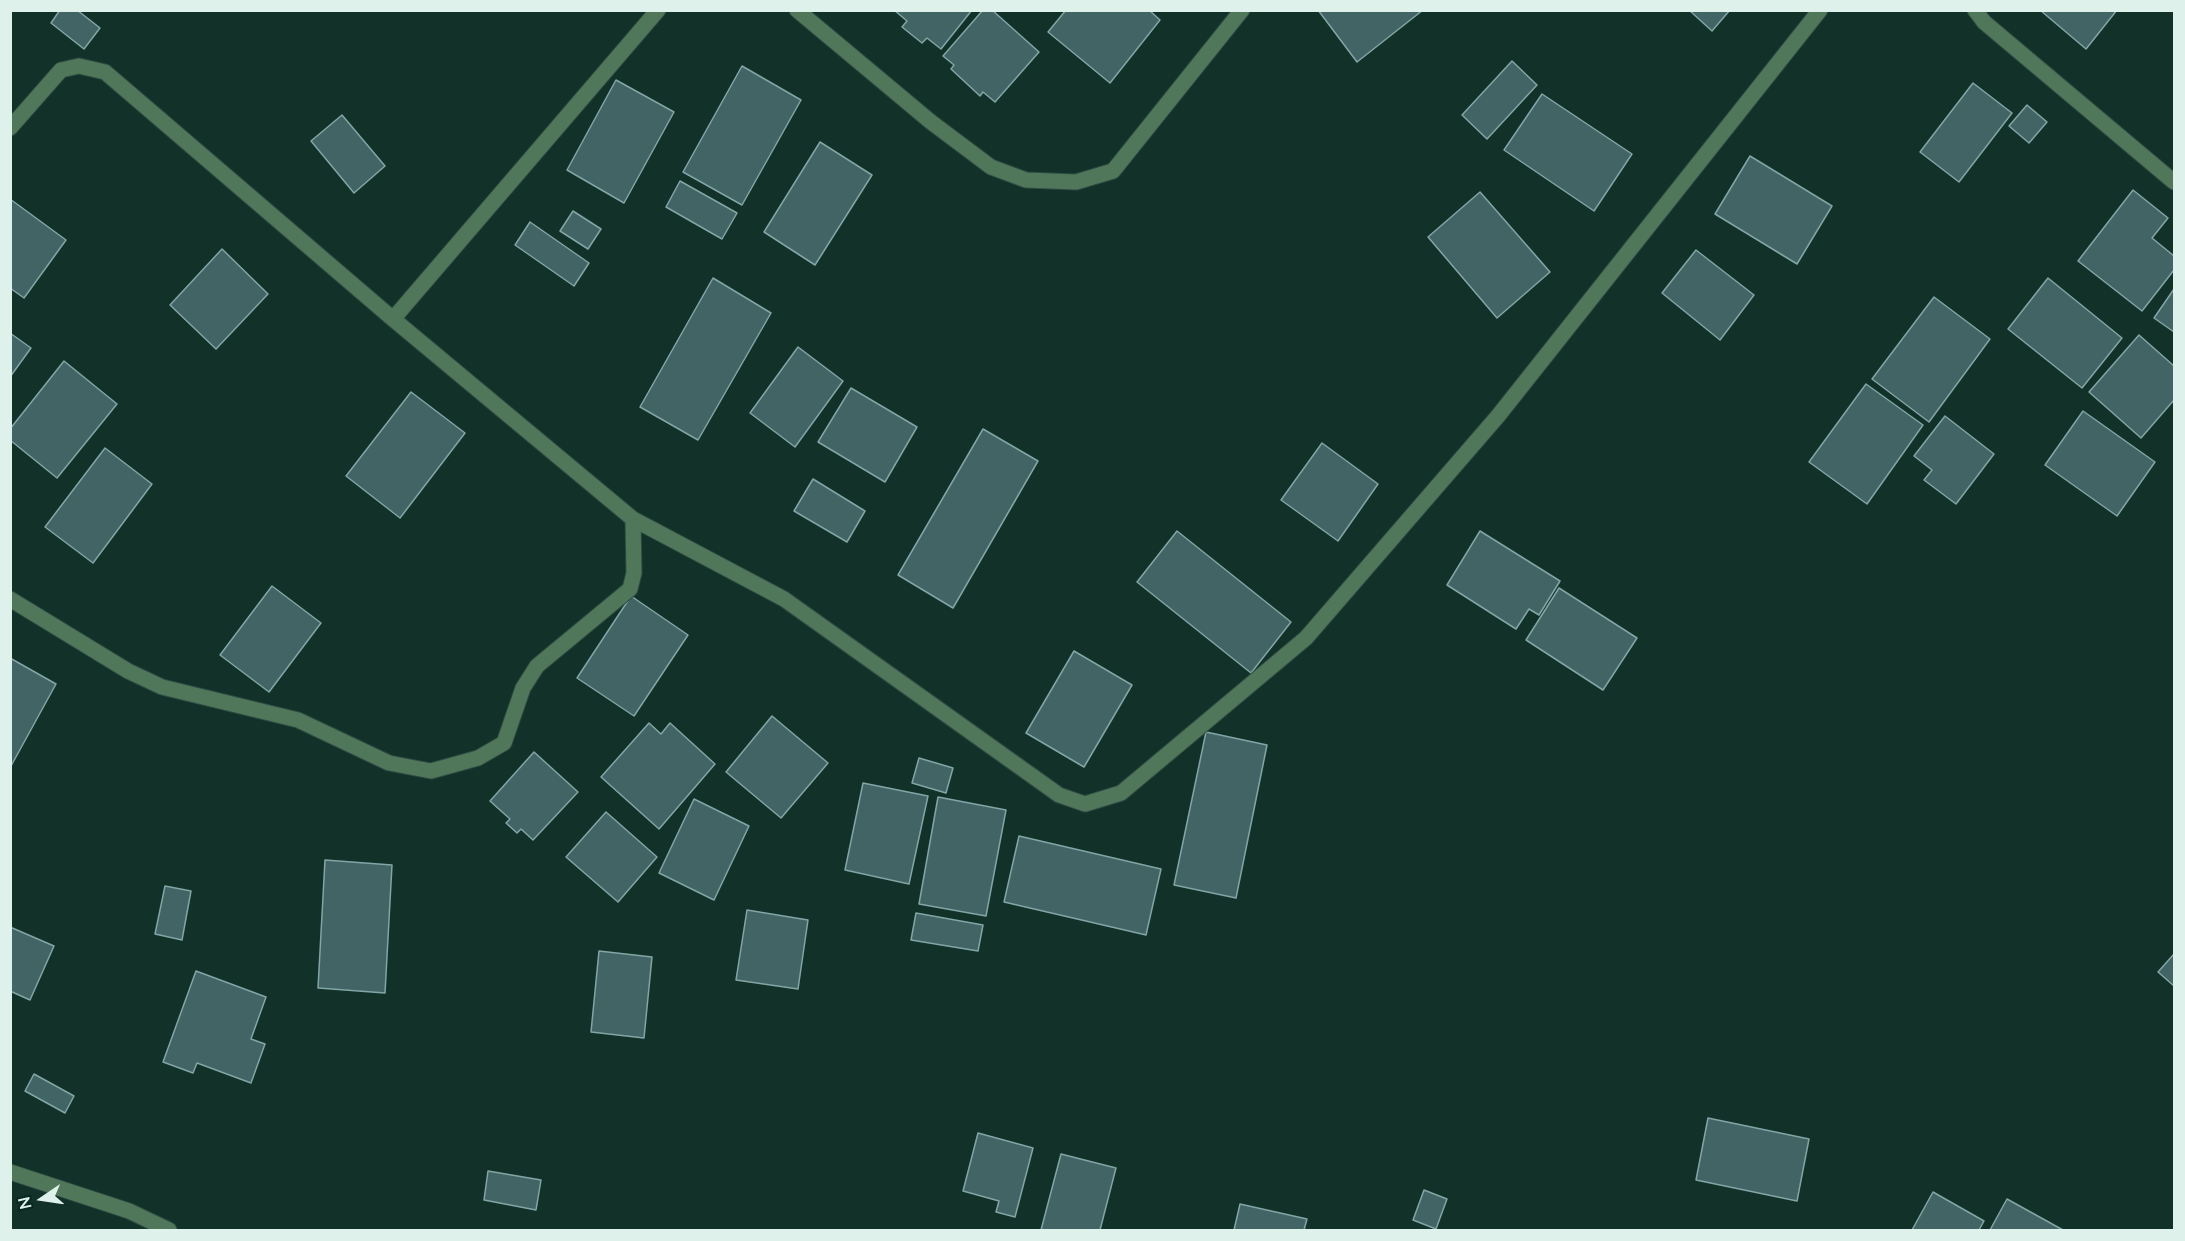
<!DOCTYPE html>
<html>
<head>
<meta charset="utf-8">
<style>
	body { margin:0 }
	#map { position:relative; width:2185px; height:1241px; overflow:hidden; background:#123129; font-family:Lato,sans-serif }
	canvas { display:block }
	.frame { position:absolute; inset:0; border:12px solid #dff1eb; pointer-events:none }
	.north { position:absolute; left:12px; top:1169px; width:60px; height:60px; -webkit-text-stroke:4px #07271f; paint-order:stroke; rotate:257deg; font-size:16px; font-weight:700; line-height:24px; text-align:center; color:#dff1eb }
	.north::after { content:''; display:block; margin:auto; width:21px; height:27px; background:#dff1eb; clip-path:polygon(50% 0,100% 100%,50% 72%,0 100%) }
</style>
</head>
<body>
<div id="map">
<canvas width="2185" height="1241"></canvas>
<div class="frame"></div>
<div class="north">N</div>
</div>
<script>
const ctx = document.querySelector('canvas').getContext('2d');
ctx.lineJoin = 'round';
function paint(path, color) { ctx.fillStyle = color; ctx.fill(path, 'evenodd'); }
function stroke(path, color, width, dash) { ctx.strokeStyle = color; ctx.lineWidth = width; ctx.lineCap = dash ? 'butt' : 'round'; ctx.setLineDash(dash || []); ctx.stroke(path); }
const building = new Path2D(`
	M60 10H77L100 28 84 49 51 23Z
	M894 10H972L941 49 927 38 922 43 902 27 907 21Z
	M983 10H992L1039 52 995 102 983 92 980 96 951 69 954 65 943 56Z
	M1066 10H1149L1160 20 1110 83 1048 32Z
	M1318 10H1423L1357 62Z
	M1689 10H1730L1712 31Z
	M2040 10H2117L2086 49Z
	M1512 61 1537 85 1487 139 1462 115Z
	M742 66 801 100 742 205 683 172Z
	M616 80 674 112 624 203 567 170Z
	M1973 83 2012 113 1959 182 1920 152Z
	M1542 94 1632 154 1594 211 1504 150Z
	M2027 105 2047 122 2029 143 2009 126Z
	M342 115 385 166 354 193 311 141Z
	M820 142 872 175 815 265 764 232Z
	M1750 156 1832 206 1797 264 1715 214Z
	M680 181 737 213 722 239 666 207Z
	M2133 190 2168 218 2152 238 2174 256V270L2142 311 2078 261Z
	M1480 192 1550 272 1497 318 1428 237Z
	M10 199 66 240 24 298 10 288Z
	M573 211 601 229 588 249 560 231Z
	M530 222 589 263 574 286 515 245Z
	M222 249 268 294 216 349 170 305Z
	M1696 250 1754 295 1720 340 1662 293Z
	M713 278 771 313 698 440 640 407Z
	M2048 278 2122 338 2082 388 2008 329Z
	M2174 289V332L2154 318Z
	M1934 297 1990 339 1929 422 1872 379Z
	M10 333 31 348 10 377Z
	M2139 335 2174 366V400L2141 438 2089 392Z
	M798 347 843 381 795 447 750 413Z
	M64 361 117 404 57 478 10 440V429Z
	M1866 384 1923 425 1867 504 1809 462Z
	M851 388 917 427 885 482 818 442Z
	M411 392 465 433 400 518 346 476Z
	M2083 411 2155 462 2117 516 2045 465Z
	M1945 416 1994 454 1956 504 1924 480 1932 470 1914 456Z
	M983 429 1038 461 953 608 898 575Z
	M1322 443 1378 484 1338 541 1281 500Z
	M105 448 152 484 93 563 45 527Z
	M813 479 865 511 847 542 794 511Z
	M1177 531 1291 622 1251 673 1137 582Z
	M1480 531 1560 581 1539 615 1529 609 1516 629 1447 585Z
	M272 586 321 623 269 692 220 655Z
	M1559 588 1637 638 1603 690 1526 640Z
	M631 596 688 635 634 716 577 678Z
	M1074 651 1132 685 1084 767 1026 733Z
	M10 658 56 684 11 766 10 765Z
	M772 716 828 763 781 818 726 772Z
	M649 723 661 734 670 723 715 764 659 829 601 777Z
	M1206 732 1267 745 1236 898 1174 885Z
	M534 752 578 792 533 840 521 829 517 833 506 823 510 819 490 801Z
	M919 758 953 768 946 793 912 783Z
	M863 783 928 796 909 884 845 870Z
	M938 797 1006 810 986 916 919 904Z
	M694 799 749 826 714 900 659 873Z
	M606 812 657 857 618 902 566 857Z
	M1019 836 1161 869 1146 935 1004 902Z
	M325 860 392 865 385 993 318 988Z
	M165 886 191 891 182 940 155 934Z
	M747 910 808 920 798 989 736 980Z
	M916 913 983 925 978 951 911 940Z
	M10 927 54 946 30 1000 10 991Z
	M599 951 652 957 644 1038 591 1032Z
	M2174 954V986L2158 972Z
	M196 971 266 997 251 1039 265 1044 251 1083 197 1063 193 1073 163 1062Z
	M34 1074 74 1096 65 1113 25 1091Z
	M1708 1118 1809 1139 1797 1201 1696 1180Z
	M978 1133 1033 1148 1015 1217 996 1212 999 1201 963 1191Z
	M1061 1154 1116 1168 1100 1230H1041Z
	M488 1171 541 1180 536 1210 484 1200Z
	M1424 1190 1447 1199 1436 1229 1413 1220Z
	M1933 1192 1984 1221 1979 1230H1912Z
	M2007 1199 2063 1230H1990Z
	M1240 1204 1307 1219 1304 1230H1234Z`);
const street = new Path2D(`
	M797 10 931 122 991 167 1026 180 1076 182 1113 171 1242 10
	M1975 10 1984 22 2174 182
	M10 128 61 70 79 66 105 72 393 319 633 519 784 599 1059 795 1085 804 1121 793 1306 638 1498 416 1820 10
	M393 319 658 10
	M10 599 128 671 162 687 298 720 389 763 431 771 478 758 504 743 523 688 537 666 630 589 634 573 633 519
	M10 1172 129 1211 169 1230`);
paint(building, '#426464');
stroke(building, '#82a6a6', 1.5);
stroke(street, '#2f4c44', 17);
stroke(street, '#51775b', 15);
</script>
</body>
</html>
